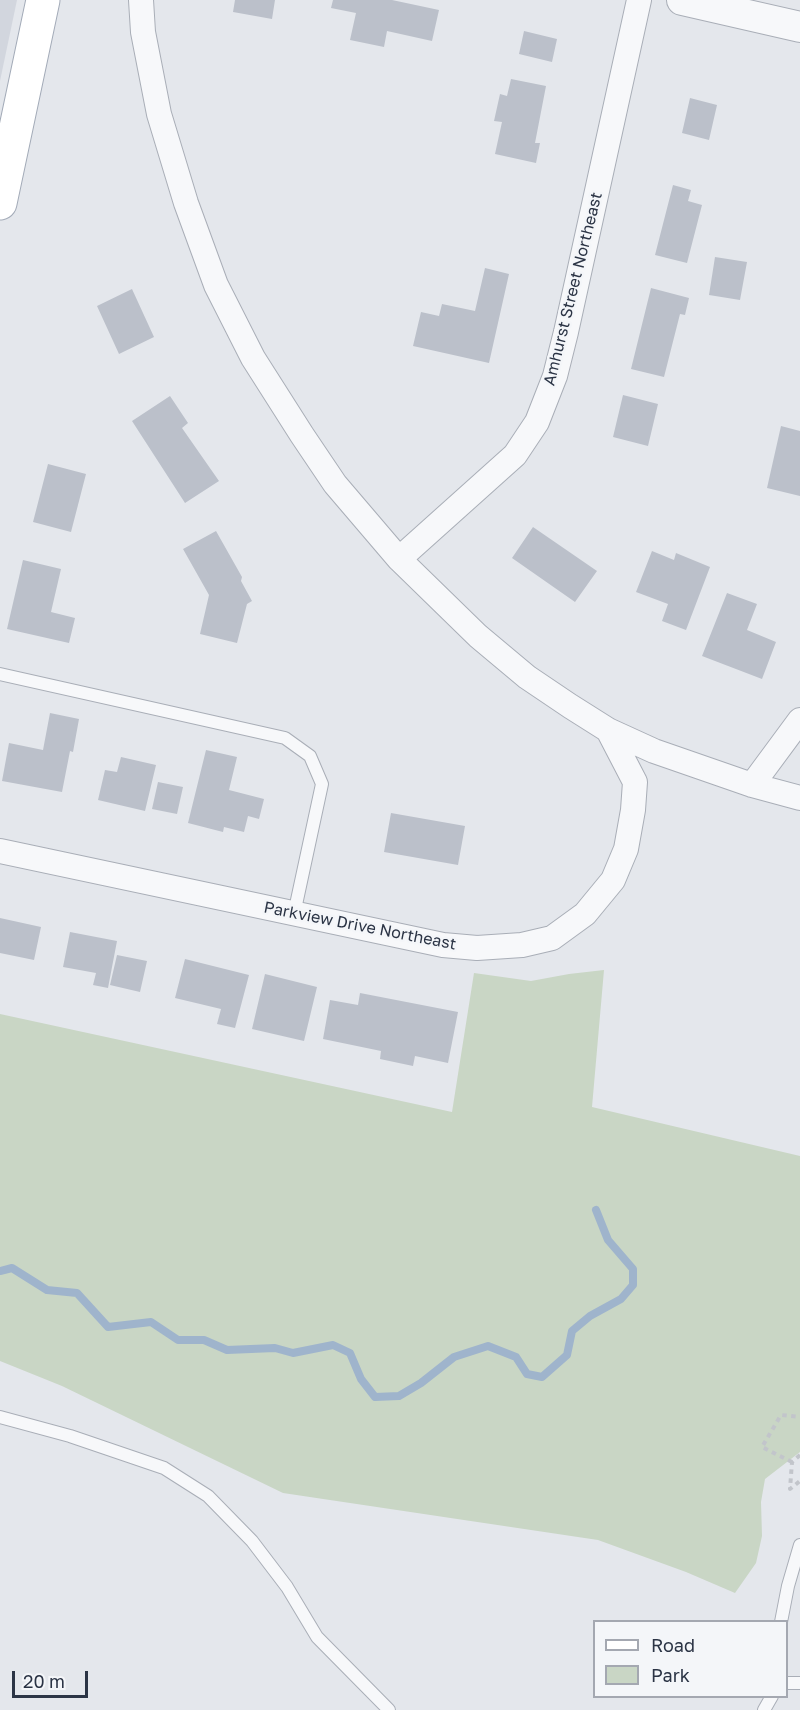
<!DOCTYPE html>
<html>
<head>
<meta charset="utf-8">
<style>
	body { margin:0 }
	#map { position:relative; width:800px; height:1710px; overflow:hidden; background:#e4e7ec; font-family:"Golos Text",sans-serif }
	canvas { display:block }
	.legend { position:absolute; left:593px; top:1620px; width:195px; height:78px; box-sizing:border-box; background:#f4f6f9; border:2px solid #a4a8b1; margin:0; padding:8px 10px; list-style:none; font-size:18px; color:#2b3445 }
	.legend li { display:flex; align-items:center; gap:12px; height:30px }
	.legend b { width:30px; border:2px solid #a4a8b1 }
	.scale { position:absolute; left:12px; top:1671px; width:76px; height:27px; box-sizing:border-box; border:3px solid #2b3445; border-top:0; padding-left:8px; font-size:18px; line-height:21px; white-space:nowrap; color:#2b3445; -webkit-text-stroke:4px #f4f6f9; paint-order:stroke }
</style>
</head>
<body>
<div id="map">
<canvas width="800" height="1710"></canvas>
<ul class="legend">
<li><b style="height:8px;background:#fff"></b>Road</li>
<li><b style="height:16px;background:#c9d6c5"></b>Park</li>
</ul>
<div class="scale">20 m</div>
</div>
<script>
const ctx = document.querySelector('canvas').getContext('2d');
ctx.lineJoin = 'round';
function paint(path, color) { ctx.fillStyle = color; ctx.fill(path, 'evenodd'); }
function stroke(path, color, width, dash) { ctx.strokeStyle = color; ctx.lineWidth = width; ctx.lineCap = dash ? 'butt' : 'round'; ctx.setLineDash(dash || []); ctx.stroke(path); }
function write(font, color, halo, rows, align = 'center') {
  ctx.font = font + ' "Golos Text",sans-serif'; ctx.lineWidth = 5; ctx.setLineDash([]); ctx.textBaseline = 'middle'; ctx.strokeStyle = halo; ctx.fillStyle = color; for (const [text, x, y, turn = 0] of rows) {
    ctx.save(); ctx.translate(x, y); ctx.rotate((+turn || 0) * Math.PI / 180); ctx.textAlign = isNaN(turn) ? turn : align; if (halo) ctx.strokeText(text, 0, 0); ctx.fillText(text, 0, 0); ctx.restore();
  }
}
const built = new Path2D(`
	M0 0H17L0 81Z`);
const green = new Path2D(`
	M604 970 592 1107 800 1156V1452L765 1479 761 1502 762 1536 756 1563 735 1593 686 1572 598 1540 283 1493 62 1386 0 1361V1014L452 1112 474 973 531 981 569 974Z`);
const stream = new Path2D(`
	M0 1271 12 1268 47 1290 77 1293 108 1327 151 1322 178 1340H204L227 1350 275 1348 293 1353 333 1345 350 1353 361 1379 375 1397 399 1396 421 1383 454 1357 488 1346 516 1357 527 1374 542 1377 567 1355 572 1331 590 1316 621 1299 633 1285V1269L608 1240 596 1210`);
const building = new Path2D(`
	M235 0H275L272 19 233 12Z
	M333 0H392L439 10 432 41 387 31 384 47 350 40 356 13 331 8Z
	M524 31 557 39 552 62 519 54Z
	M511 79 546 86 535 143H540L536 163 495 154 502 122 494 121 500 94 507 96Z
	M690 98 717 105 709 140 682 133Z
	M673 185 691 190 688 201 702 205 687 263 655 255Z
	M715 257 747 262 740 300 709 295Z
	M485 268 509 274 489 363 413 346 421 312 439 316 442 304 475 311Z
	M651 288 689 298 685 315 680 314 664 377 631 369Z
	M132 289 154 337 119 354 97 306Z
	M623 395 658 404 648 446 613 437Z
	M170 396 188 423 182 428 219 481 185 503 132 421Z
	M781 426 800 431V496L767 488Z
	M48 464 86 474 71 532 33 522Z
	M533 527 597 571 575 602 512 558Z
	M216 531 242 577 241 581 252 601 247 604 237 643 200 634 209 595 183 549Z
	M652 551 674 560 676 553 710 567 686 630 662 621 668 604 636 592Z
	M23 560 61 569 51 612 75 618 69 643 7 629Z
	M727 593 757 604 747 630 776 642 762 679 702 656Z
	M50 713 79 719 73 752 70 751 62 792 2 781 9 743 43 750Z
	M206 750 237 757 229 790 264 799 259 819 248 816 244 832 224 827 223 832 188 823Z
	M121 757 156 765 145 811 98 800 105 770 117 772Z
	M158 782 183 787 177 814 152 809Z
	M391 813 465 826 458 865 384 852Z
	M0 918 41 927 34 960 0 953Z
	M70 932 117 941 108 988 93 985 96 973 63 967Z
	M117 955 147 961 140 992 110 985Z
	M185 959 249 975 235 1028 217 1024 221 1009 175 998Z
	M265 974 317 987 304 1041 252 1029Z
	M360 993 458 1012 448 1063 415 1056 413 1066 380 1059 381 1051 323 1039 330 1000 358 1005Z`);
const path = new Path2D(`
	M800 1455 792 1462 790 1489 800 1481
	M792 1462 762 1447 781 1415 800 1417`);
const service = new Path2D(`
	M0 674 285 738 310 756 322 784 294 914
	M0 1417 70 1436 164 1468 208 1496 252 1541 287 1587 317 1637 389 1710
	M781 1622 788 1586 800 1545
	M786 1683H800
	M764 1710 772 1696`);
const minor = new Path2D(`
	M141 0 143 32 159 114 186 203 216 285 253 358 302 435 335 484 399 559 478 636 527 677 570 706 608 730 654 751 752 785 800 798
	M399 559 515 455 537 422 555 376 566 332 639 0
	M752 785 800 720
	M0 851 443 945 477 948 522 945 552 938 585 914 613 880 626 849 633 810 635 782 608 730`);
const tertiary = new Path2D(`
	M682 0 800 27`);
const primary = new Path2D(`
	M0 203 43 0`);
const streetNames = [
	["Amhurst Street Northeast",573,289,-76],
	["Parkview Drive Northeast",360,926,11]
];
paint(built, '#d2d6de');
paint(green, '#c9d6c5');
stroke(stream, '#9fb4cc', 8);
paint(building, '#bbc0ca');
stroke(service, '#a9aeb7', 14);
stroke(minor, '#a9aeb7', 26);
stroke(tertiary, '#a9aeb7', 32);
stroke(primary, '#a3abb8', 35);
stroke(path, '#c2c5cb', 4, [4.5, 4.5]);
stroke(service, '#f7f8fa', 12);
stroke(minor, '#f7f8fa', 24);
stroke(tertiary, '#f7f8fa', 30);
stroke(primary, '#fff', 33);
write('16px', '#2b3445', '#f4f6f9', streetNames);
</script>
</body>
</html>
